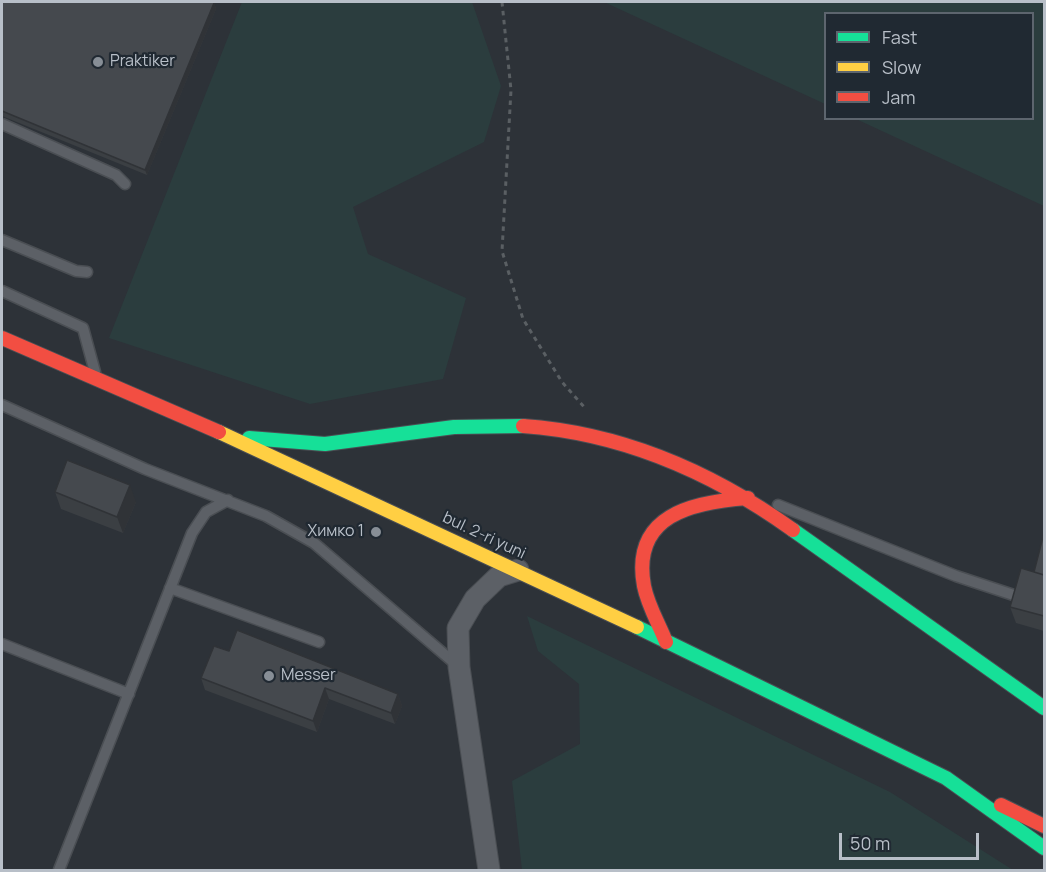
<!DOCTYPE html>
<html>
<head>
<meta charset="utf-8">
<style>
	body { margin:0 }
	#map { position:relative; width:1046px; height:872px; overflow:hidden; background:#2d3238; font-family:Manrope,sans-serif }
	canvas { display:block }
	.frame { position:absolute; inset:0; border:3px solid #b8bfc8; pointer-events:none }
	.legend { position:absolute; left:824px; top:12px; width:210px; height:108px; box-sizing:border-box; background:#202932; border:2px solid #5d656e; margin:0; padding:8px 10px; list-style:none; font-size:18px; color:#b8bfc8 }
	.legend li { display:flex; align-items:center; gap:12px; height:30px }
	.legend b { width:30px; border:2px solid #5d656e }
	.scale { position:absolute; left:839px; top:833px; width:140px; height:27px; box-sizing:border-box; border:3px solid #b8bfc8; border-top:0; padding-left:8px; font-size:18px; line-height:21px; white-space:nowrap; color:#b8bfc8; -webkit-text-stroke:4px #202932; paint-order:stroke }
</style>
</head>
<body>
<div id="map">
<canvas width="1046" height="872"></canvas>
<div class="frame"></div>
<ul class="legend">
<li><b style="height:8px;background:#16e098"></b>Fast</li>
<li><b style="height:8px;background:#ffcf43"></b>Slow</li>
<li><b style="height:8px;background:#f24e42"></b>Jam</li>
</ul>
<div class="scale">50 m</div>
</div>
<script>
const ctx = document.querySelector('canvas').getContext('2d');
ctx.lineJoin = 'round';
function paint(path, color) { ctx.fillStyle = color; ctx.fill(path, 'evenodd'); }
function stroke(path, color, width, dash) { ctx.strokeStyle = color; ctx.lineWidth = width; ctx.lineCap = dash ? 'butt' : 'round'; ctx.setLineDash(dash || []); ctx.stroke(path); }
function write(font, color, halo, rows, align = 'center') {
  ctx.font = font + ' Manrope,sans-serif'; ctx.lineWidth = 4.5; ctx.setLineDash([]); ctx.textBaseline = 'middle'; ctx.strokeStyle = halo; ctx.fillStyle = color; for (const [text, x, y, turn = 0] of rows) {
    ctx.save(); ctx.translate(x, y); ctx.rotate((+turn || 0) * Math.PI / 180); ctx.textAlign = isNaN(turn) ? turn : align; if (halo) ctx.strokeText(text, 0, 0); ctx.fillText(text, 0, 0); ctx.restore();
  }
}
const green = new Path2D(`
	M242 2H472L501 86 484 142 353 207 368 254 466 298 443 379 310 404 109 338Z
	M604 2H1044V206L856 119 1032 118V14H826L825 104Z
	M527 616 890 792 1013 870H522L512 781 580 744 579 684 538 651Z`);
const path = new Path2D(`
	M502 2 511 90 502 251 523 319 562 382 585 408`);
const lane = new Path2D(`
	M2 124 116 175 125 184
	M2 240 76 271 87 272
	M2 291 83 328 95 372
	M2 405 145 469 266 516 314 543 458 666
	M778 505 956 576 1044 605
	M170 588 319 642
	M2 644 129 694
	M59 870 192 533 206 512 228 500`);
const street = new Path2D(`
	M489 870 459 667 458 628 475 599 499 576 518 570`);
const fast = new Path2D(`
	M249 438 325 444 454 427 523 426
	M793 530 1044 708
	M637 627 946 778 1044 848`);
const slow = new Path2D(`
	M219 432 637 627`);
const jam = new Path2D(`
	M2 338 219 432
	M523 426C623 433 712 472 793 530
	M666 642C659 624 648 606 644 586 631 515 692 502 748 498
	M1001 805 1044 826`);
const wall = new Path2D(`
	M2 2H214L216 9 147 175 2 116Z
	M55 492 136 502 123 533 61 509Z
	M1044 533V631L1016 623 1010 607 1034 572Z
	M229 651 398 694 402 706 395 724 329 699 317 732 205 690 201 678Z`);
const shadedWall = new Path2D(`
	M214 2 216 9 147 175 145 170Z
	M130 485 136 502 123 533 117 517Z
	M325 688 329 699 317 732 313 721Z
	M398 694 402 706 395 724 391 713Z`);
const building = new Path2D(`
	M2 2H214V3L145 170 2 111Z
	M67 460 130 485 117 517 55 492Z
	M1044 533V575L1034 572Z
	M1021 568 1044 575V616L1010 607Z
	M237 630 398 694 391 713 325 688 313 721 201 678 214 646 229 651Z`);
const markers = [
	[98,62,6,"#878e96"],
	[376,532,6,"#878e96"],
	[269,676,6,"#878e96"]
];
const poiNames = [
	["Praktiker",110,62],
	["Химко 1",364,532,"right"],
	["Messer",281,676]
];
const streetNames = [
	["bul. 2-ri yuni",484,536,25]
];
paint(green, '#2b3d3e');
stroke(lane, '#4a4e53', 13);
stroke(street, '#4a4e53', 23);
stroke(fast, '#4a4e53', 16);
stroke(slow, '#4a4e53', 16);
stroke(jam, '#4a4e53', 16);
stroke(path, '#5a5f63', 3, [4.5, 4.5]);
stroke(lane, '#5c6066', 10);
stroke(street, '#5c6066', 21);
stroke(fast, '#16e098', 14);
stroke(slow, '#ffcf43', 14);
stroke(jam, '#f24e42', 14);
paint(wall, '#3b3f43');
paint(shadedWall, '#303337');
paint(building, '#45494e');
stroke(building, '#303337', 1.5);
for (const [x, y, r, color] of markers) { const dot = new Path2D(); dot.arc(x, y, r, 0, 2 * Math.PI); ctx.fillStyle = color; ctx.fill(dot); stroke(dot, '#202932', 2); }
write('16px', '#b8bfc8', '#202932', poiNames, 'left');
write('16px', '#b8bfc8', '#202932', streetNames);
</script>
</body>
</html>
